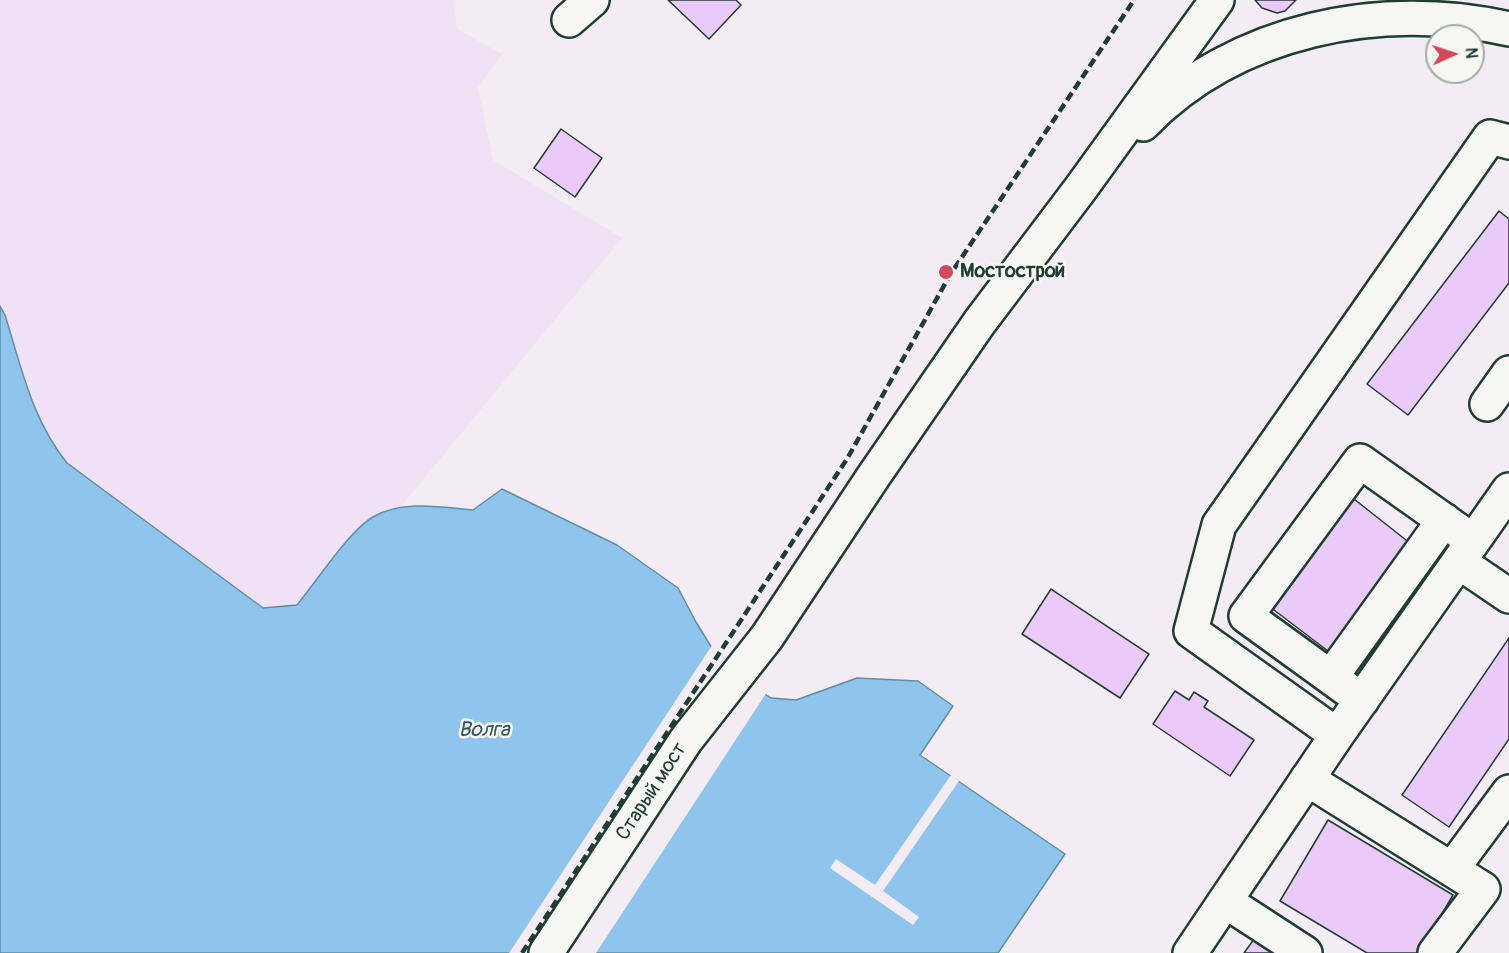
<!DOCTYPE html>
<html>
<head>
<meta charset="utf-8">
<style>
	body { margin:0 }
	#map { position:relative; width:1509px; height:953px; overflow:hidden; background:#f3edf3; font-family:Pangolin,sans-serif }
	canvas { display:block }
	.north { position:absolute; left:1425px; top:24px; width:60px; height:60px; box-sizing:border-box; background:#f6f6f2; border:2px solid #a0aca6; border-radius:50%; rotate:87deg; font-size:16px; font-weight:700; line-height:24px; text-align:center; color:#1f3d34 }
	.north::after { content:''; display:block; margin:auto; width:21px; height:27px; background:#d1495b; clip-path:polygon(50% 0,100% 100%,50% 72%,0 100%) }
</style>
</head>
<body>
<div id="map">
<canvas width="1509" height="953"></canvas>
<div class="north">N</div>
</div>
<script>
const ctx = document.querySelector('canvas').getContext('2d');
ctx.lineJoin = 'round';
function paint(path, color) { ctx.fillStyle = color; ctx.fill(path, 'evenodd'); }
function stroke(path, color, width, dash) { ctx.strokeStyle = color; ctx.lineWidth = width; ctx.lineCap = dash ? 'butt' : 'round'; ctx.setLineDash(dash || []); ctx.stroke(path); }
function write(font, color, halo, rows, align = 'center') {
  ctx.font = font + ' Pangolin,sans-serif'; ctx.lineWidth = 5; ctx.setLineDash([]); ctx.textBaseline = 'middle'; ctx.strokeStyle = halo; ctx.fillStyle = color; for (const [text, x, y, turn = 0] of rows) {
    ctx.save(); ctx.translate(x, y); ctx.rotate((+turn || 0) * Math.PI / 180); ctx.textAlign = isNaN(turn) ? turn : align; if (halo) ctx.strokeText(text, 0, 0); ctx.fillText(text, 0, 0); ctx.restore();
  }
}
const built = new Path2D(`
	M0 0H454L457 29 502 54 478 88 493 160 622 238 399 509 373 517 356 531 297 605 263 608 67 463 51 444 37 418 5 315 0 306Z`);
const water = new Path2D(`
	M0 306 5 315C21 366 32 420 67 463L263 608 297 605C315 583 350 530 373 517 402 500 441 507 473 510L502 489 617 545 678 588 696 622 723 666 771 698 796 700 857 678 918 681 953 706 920 755 1065 854 998 953H0Z`);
const pier = new Path2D(`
	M713 644 725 664 767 692 596 953H509Z
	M951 775 959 781 883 891 919 917 913 925 830 868 836 859 875 885Z`);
const building = new Path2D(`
	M668 0H736L741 5 709 39Z
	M1255 0H1296L1285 11 1277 13 1262 8Z
	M561 129 602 158 575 197 534 168Z
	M1499 211 1509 219V283L1408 415 1367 384Z
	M1354 499 1411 544 1328 651 1270 607Z
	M1051 589 1149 654 1120 698 1022 634Z
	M1509 638V739L1449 827 1402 795Z
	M1175 691 1189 700 1194 692 1208 701 1204 707 1254 740 1230 776 1153 724Z
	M1328 820 1453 895 1419 953H1367L1280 901Z
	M1260 931 1290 953H1244Z`);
const minor = new Path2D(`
	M569 20 592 0
	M1487 404 1509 373
	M1459 562 1509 596
	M1331 677 1444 520
	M1362 700 1246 616 1360 461 1473 541
	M1337 735 1191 631 1219 525 1490 137 1509 142
	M1307 779 1483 889 1435 953
	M1452 869 1509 792
	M1225 901 1305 953
	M1190 953 1337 735 1509 490`);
const major = new Path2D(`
	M1143 124C1235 29 1382 0 1509 29
	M546 953 686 740 767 637 873 477 979 323 1081 188 1217 0`);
const rail = new Path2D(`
	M522 953 847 459 950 275 1134 0`);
const markers = [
	[946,272,8,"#d1495b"]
];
const poiNames = [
	["Мостострой",960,272]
];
const streetNames = [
	["Старый мост",652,792,-57]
];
const waterNames = [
	["Волга",484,731]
];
paint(built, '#f0e2f4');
paint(water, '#8fc4ed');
stroke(water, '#628ea3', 1.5);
paint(pier, '#f3edf3');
paint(building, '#e9caf8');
stroke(building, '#1f3d34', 1.5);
stroke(minor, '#1f3d34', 38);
stroke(major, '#1f3d34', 38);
stroke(minor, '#f6f6f2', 33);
stroke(major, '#f6f6f2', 33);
stroke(rail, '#1f3d34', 4.5, [9, 4.5]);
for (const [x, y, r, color] of markers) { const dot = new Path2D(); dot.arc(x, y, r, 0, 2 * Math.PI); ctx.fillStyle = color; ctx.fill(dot); stroke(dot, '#f6f6f2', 2); }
write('bold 20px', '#1f3d34', '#f6f6f2', poiNames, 'left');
write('20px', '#1f3d34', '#f6f6f2', streetNames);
write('italic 21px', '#355859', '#f6f6f2', waterNames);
</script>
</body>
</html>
